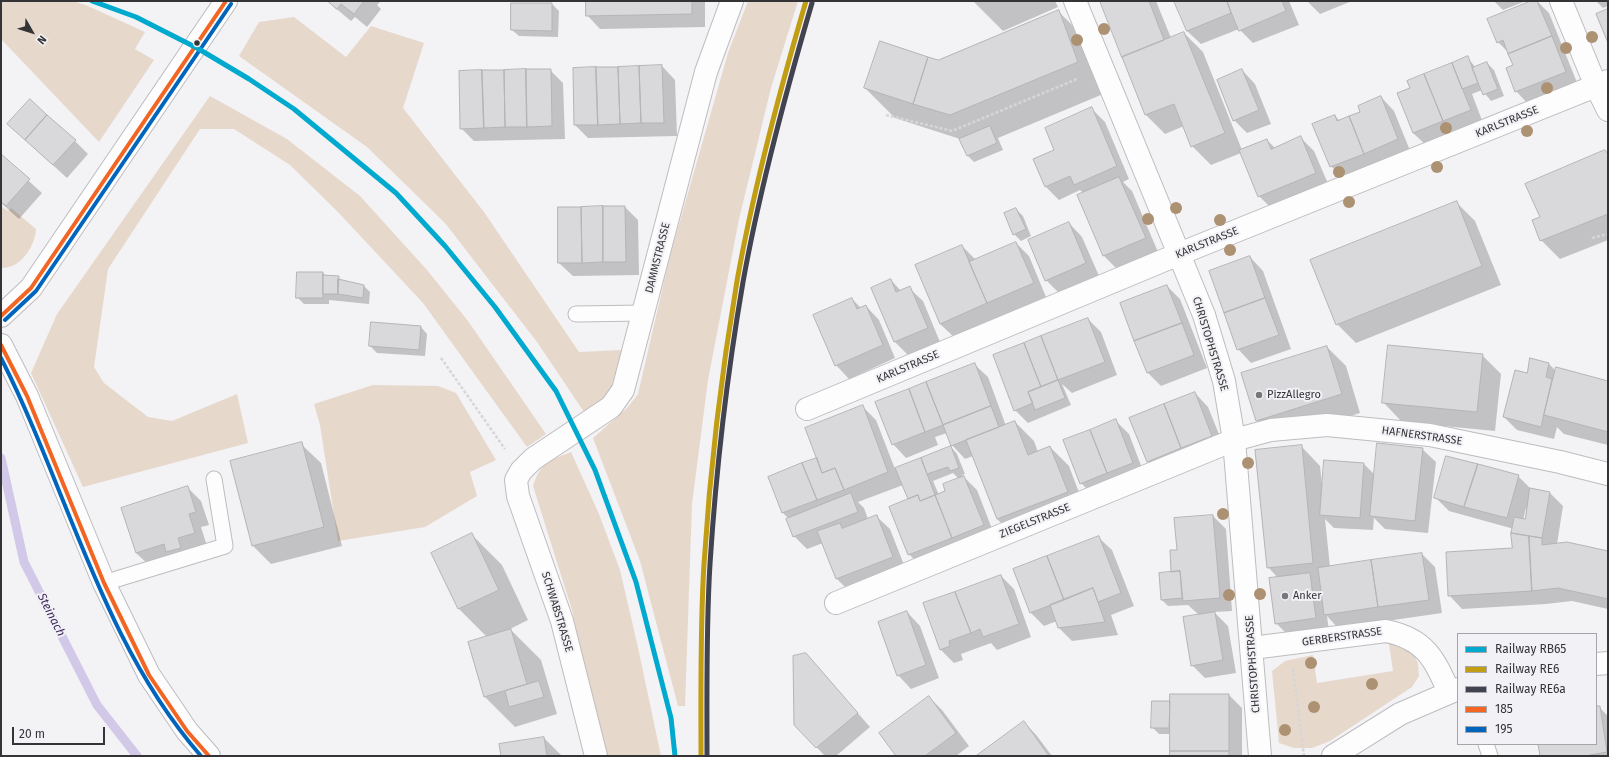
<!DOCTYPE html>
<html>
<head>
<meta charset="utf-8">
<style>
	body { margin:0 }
	#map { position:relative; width:1609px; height:757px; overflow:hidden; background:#f3f2f5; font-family:"Fira Sans",sans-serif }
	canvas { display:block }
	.frame { position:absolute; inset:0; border:2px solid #343436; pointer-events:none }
	.legend { position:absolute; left:1457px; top:633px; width:140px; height:112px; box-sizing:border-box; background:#f2f1f6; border:1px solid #a6a5a9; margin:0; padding:5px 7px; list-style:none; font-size:12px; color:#343436 }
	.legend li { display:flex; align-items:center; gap:8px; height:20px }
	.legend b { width:20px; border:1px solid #a6a5a9 }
	.north { position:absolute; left:12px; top:12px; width:40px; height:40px; -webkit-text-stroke:3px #f2f1f6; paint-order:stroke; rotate:129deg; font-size:11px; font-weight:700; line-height:16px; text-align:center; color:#343436 }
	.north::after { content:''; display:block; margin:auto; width:14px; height:18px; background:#343436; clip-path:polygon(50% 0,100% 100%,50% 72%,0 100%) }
	.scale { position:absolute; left:12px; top:727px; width:93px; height:18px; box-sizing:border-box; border:2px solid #343436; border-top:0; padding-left:5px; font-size:12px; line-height:14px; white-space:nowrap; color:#343436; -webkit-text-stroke:3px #f2f1f6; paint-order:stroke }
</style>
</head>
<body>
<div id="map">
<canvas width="1609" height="757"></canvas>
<div class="frame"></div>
<ul class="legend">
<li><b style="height:5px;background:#00a9ce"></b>Railway RB65</li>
<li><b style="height:5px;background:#c19d14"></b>Railway RE6</li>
<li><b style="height:5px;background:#424351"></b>Railway RE6a</li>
<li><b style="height:5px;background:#f26522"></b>185</li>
<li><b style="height:5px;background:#0065bd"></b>195</li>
</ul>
<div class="north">N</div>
<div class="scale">20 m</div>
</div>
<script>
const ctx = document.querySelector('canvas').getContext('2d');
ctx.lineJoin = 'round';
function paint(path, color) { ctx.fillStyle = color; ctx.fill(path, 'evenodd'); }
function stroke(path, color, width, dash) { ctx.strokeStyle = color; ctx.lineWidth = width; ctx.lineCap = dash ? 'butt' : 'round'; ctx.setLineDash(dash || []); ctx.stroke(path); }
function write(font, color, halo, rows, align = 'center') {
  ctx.font = font + ' "Fira Sans",sans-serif'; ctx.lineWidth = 4; ctx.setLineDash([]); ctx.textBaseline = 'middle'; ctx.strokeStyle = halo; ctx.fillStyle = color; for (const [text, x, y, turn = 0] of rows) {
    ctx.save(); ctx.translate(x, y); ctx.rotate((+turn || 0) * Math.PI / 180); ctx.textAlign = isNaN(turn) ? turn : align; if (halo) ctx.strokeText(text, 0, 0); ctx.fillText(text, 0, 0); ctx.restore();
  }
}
const green = new Path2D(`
	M1 1H73L88 6 145 32 135 49 154 60 99 142 1 39Z
	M748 1H798L771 88 739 219 708 380 692 504 685 706H678L640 561 593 438 627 408 638 394 670 256 728 53Z
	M294 17 346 57 371 26 424 43 403 108 484 212 579 352 622 350 609 395 584 412 537 342 445 223 367 147 239 56 259 22Z
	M210 96 287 139 360 196 427 270 468 321 546 434 527 447 423 303 337 211 290 165 234 129H200L108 269 94 367 104 383 148 417 172 421 237 394 248 443 83 487 31 373 57 314Z
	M1 206 8 211 11 208 36 229C35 247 20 269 1 268Z
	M373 385 438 386 456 393 496 460 470 472 477 496 425 527 338 541 320 425 314 404Z
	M571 452 599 514 620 570 637 643 661 756H608L597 724 572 610 533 486C542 460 547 462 571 452Z
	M1389 644H1401L1412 651 1418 663 1419 676 1412 687 1330 741 1312 748H1294L1279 743 1272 671 1285 661 1313 655 1317 683 1393 671Z`);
const shadow = new Path2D(`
	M327 1H381L377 5 381 9 367 27 355 17 351 21Z
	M587 1H705V27L600 29 587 15Z
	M973 1H1055L1058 7 1003 31Z
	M1103 1H1156L1171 38 1184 33 1203 52 1242 150 1267 140 1275 148 1301 138 1314 151 1329 186 1272 209 1259 196 1241 153 1211 165 1192 146 1184 126 1165 134 1146 115 1101 2Z
	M1175 1H1289L1299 25 1253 43 1239 29 1201 44 1187 31Z
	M1307 1H1352L1320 14Z
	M1494 1H1526L1503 10Z
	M1533 1H1537L1549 13 1578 85 1529 105 1516 91 1514 66 1509 53 1498 42Z
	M1596 1H1608V6L1603 8Z
	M552 4 559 11 558 37 519 36 512 30Z
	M1059 12 1089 42 1108 92 998 138 1003 150 974 162 967 155 960 139 895 118 865 88 938 61Z
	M1467 57 1476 68 1487 63 1494 70 1504 96 1491 101 1482 90 1472 94 1483 123 1427 146 1413 133 1411 89Z
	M662 66 675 80 677 136 588 138 575 125 574 69Z
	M550 70 563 83 565 139 474 141 461 128Z
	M1242 70 1255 84 1271 124 1247 133 1234 120Z
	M1381 97 1394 111 1411 153 1344 180 1331 166 1335 116 1340 121 1362 113Z
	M1092 109 1105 122 1129 179 1123 182 1132 191 1158 252 1117 269 1104 256 1079 196 1084 194 1080 190 1059 200 1045 186Z
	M75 141 88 154 67 178 33 147Z
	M1608 155V240L1560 259 1541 240V217Z
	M1 156 42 193 19 219 1 203Z
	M1456 202 1475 221 1501 285 1356 343 1337 324Z
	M625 207 638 220 639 275 573 276 559 263Z
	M1016 209 1023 216 1031 236 1021 241 1014 234Z
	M1069 223 1082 237 1099 276 1059 293 1046 280Z
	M1016 243 1029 256 1046 297 954 337 940 324 962 246 976 260Z
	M1250 257 1263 271 1291 349 1251 363 1238 349Z
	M323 273 326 276 338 277 342 281 364 286 370 292 369 304 329 300V304H304L297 297Z
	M891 280 901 291 909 288 923 301 940 342 908 355 895 342 873 288Z
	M1167 286 1180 299 1207 368 1161 386 1148 373 1121 304Z
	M852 299 861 308 866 306 879 320 895 358 849 379 836 365Z
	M1088 319 1101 332 1117 375 1072 393 1062 384 1071 405 1028 423 1015 410Z
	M421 327 427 334 425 356 377 353 370 346Z
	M1327 347 1346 366 1360 413 1276 439 1257 420Z
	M1482 355 1501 374 1495 431 1402 422 1383 402Z
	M1531 359 1549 364 1556 371 1608 382V445L1564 434 1557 427 1554 439 1517 430 1504 417 1527 374Z
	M974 364 988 377 1006 426 1015 422 1034 441 1038 452 1050 447 1069 466 1086 511 1016 538 997 519 973 456 965 459 952 445 947 433 935 437 938 445 906 458 893 444Z
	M1195 393 1208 407 1225 449 1161 474 1147 461Z
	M862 406 876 420 895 469 951 447 957 454 965 474 962 475 977 490 996 539 922 568 909 554V500L903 485 858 502 864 508 868 519 876 516 890 529 906 570 850 592 837 579 823 543 807 549 794 536 789 519 783 513 769 477 818 459ZM953 473 959 479 947 492 939 495 933 481Z
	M1116 421 1129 434 1145 476 1094 496 1081 483Z
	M301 444 321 463 342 546 271 564 252 545Z
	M1301 446 1320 466 1322 484 1364 464 1375 475 1422 449 1436 462 1428 533 1385 529 1374 518 1373 530 1334 528 1325 519 1330 567 1422 554 1435 567 1442 613 1338 628 1327 616 1329 631 1289 636 1276 623 1278 578 1268 567Z
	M1518 476 1531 489 1549 492 1563 506 1557 544 1608 552V609L1572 601 1546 604 1462 609 1449 595 1512 549 1514 529 1449 511 1436 498ZM1526 508 1528 509 1526 520H1523Z
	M188 488 201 501 209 525 201 527 207 546 150 566 136 553Z
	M1213 516 1226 529 1232 611 1214 612 1228 626 1236 673 1205 678 1192 665 1199 615 1188 605 1168 606 1162 600 1173 573Z
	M472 535 502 565 528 620 510 629 541 660 557 714 515 727 485 697 487 637 459 609Z
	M1098 537 1112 550 1134 606 1111 615 1118 635 1072 641 1059 628 1057 621 1044 626 1031 613Z
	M1001 576 1014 589 1031 637 997 650 991 643 961 654 963 660 954 663 941 650Z
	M907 612 920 626 939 678 911 689 898 675Z
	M806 654 870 727 836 756H825L795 725Z
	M1229 695 1242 708V756H1170V734H1159L1152 727 1153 702H1171Z
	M929 697 942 710 969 746 956 756H897Z
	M1596 707H1599L1608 716V756H1541L1539 744H1596Z
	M1024 722 1037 736 1052 756H978Z
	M544 738 562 756H502Z`);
const stream = new Path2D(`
	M1 458 24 562 97 705 137 756`);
const building = new Path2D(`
	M328 1H364L354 14 341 4 337 9Z
	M586 1H692V14L586 16Z
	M1100 1H1149L1164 40 1122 57Z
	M1174 1H1227L1231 13 1187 31Z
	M1227 1H1282L1286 11 1239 31Z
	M1531 1H1537L1552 36 1508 54 1503 40 1497 43 1487 19Z
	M511 3H552V31L511 30Z
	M1608 9V43L1596 14Z
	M1059 10 1078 62 950 115 913 104 928 57 938 60Z
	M1184 32 1225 133 1191 147 1174 104 1145 115 1122 57Z
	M1552 36 1566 72 1515 92 1506 68 1513 65 1508 54Z
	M880 41 928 57 913 104 864 88Z
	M1468 56 1478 83 1462 89 1452 63Z
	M1487 62 1498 89 1483 95 1472 68Z
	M1452 63 1471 110 1443 121 1424 74Z
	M662 65 664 123H641L639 66Z
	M639 66 641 123 620 124 618 67Z
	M596 67H618L620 124 598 125Z
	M596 67 598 125H574L573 68Z
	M526 69H551L552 126 527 127Z
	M526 69 527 127H505L504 70Z
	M1242 69 1259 110 1233 121 1217 80Z
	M482 70H504L505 127 484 128Z
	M482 70 484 128 460 129 459 71Z
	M1424 74 1443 121 1413 133 1397 93 1410 88 1407 81Z
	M1381 96 1398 139 1364 154 1349 116 1360 112 1358 106Z
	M30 99 47 115 25 140 7 124Z
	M1092 107 1117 166 1074 185 1070 176 1045 187 1033 159 1054 150 1045 128Z
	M47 115 76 140 53 165 25 140Z
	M1335 115 1337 121 1349 116 1364 154 1330 167 1312 124Z
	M990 126 997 143 967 156 959 139Z
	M1301 136 1316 173 1258 197 1239 150 1267 139 1271 149Z
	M1605 150 1608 154V214L1540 241 1532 220 1540 217 1525 184Z
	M1 154 30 179 6 206 1 202Z
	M1119 177 1146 238 1103 256 1077 195Z
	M1457 201 1482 266 1336 325 1310 260Z
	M603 206H625L626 262H603Z
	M603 206V262L582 263 581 207Z
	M558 207H581L582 263H558Z
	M1016 208 1026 229 1013 235 1004 213Z
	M1069 222 1086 263 1045 281 1028 240Z
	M1016 242 1034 283 987 303 969 262Z
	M962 245 987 303 940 324 915 265Z
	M1250 256 1265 298 1224 313 1209 271Z
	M297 272H323V298H296Z
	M323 275 339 276 338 294H323Z
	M338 279 364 285 363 298 338 294Z
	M891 279 896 292 910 286 928 328 894 342 871 288Z
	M1167 285 1182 323 1134 341 1120 303Z
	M852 298 857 309 866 305 883 345 835 366 813 315Z
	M1265 298 1279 335 1237 350 1224 313Z
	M1088 318 1105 362 1058 380 1041 336Z
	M371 322 421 326 419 350 369 346Z
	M1182 323 1194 355 1147 373 1134 341Z
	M1041 336 1058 380 1041 387 1024 343Z
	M1024 343 1041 387 1028 392 1033 403 1014 411 993 355Z
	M1388 345 1483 354 1477 412 1382 403Z
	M1327 346 1342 394 1256 421 1241 373Z
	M1530 358 1549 363 1546 377 1552 379 1541 427 1503 417 1515 370 1527 373Z
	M975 363 991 406 943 425 926 382Z
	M1556 367 1608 381V432L1544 415Z
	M1058 380 1065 398 1035 410 1028 392Z
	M926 382 943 425 925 432 909 389Z
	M909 389 925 432 892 445 875 402Z
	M1195 392 1212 436 1181 448 1164 404Z
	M1164 404 1181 448 1147 462 1129 418Z
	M863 405 888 472 844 490 835 468 822 473 805 428Z
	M991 406 999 427 951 446 943 425Z
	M1116 419 1133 463 1107 473 1090 430Z
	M1015 421 1028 455 1050 446 1068 492 997 519 966 440Z
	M1090 430 1107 473 1080 484 1063 440Z
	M302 442 324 527 252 546 230 461Z
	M1377 443 1423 448 1415 521 1370 516Z
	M1302 445 1313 563 1267 568 1255 450Z
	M951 446 959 468 950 471 948 467 927 474 921 458Z
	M1446 456 1478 464 1464 507 1434 498Z
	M817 458 822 473 835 468 844 490 817 500 802 463Z
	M921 458 935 495 920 501 918 495 908 499 895 468Z
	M1324 460 1364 463 1360 518 1320 515Z
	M802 463 817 500 782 513 768 477Z
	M1478 464 1519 475 1507 518 1464 507Z
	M964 476 984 525 952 538 935 495 945 491 943 484Z
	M188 486 196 512 189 514 195 533 178 538 181 548 166 552 164 544 136 553 121 508Z
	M1530 488 1550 492 1542 538 1511 533 1514 517 1525 519Z
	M851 493 858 512 793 537 786 519Z
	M918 495 920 501 935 495 952 538 908 555 889 507Z
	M877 515 893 557 836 579 817 531 840 523 842 528Z
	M1213 515 1220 598 1183 601 1180 571 1171 572 1170 550H1177L1174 518Z
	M472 533 499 590 458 609 431 553Z
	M1511 533 1529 536 1532 591 1448 596 1446 552 1512 548Z
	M1099 536 1121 593 1098 602 1093 588 1064 600 1047 556Z
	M1529 536 1542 538V545L1567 542 1608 551V599L1558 588 1532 591Z
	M1422 553 1429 600 1378 607 1371 560Z
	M1047 556 1064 600 1030 613 1013 569Z
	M1371 560 1378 607 1324 615 1318 568Z
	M1180 571 1182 598 1161 600 1159 573Z
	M1310 573 1316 618 1275 624 1269 578Z
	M1001 575 1019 624 983 637 980 629 971 633 955 592Z
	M1093 588 1105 622 1058 628 1050 605Z
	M955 592 971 633 949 641 950 646 940 650 923 603Z
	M907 611 926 665 897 676 878 622Z
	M1215 612 1223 660 1191 666 1183 617Z
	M511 629 527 684 484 697 468 642Z
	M806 653 858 713 816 748 794 725 793 656Z
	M539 681 544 697 509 707 505 691Z
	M1170 694H1229V751H1170Z
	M929 696 956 733 925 756H896L879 733Z
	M1152 701H1170L1169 728H1151Z
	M1596 706H1600L1607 752 1585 756H1540L1538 744H1596Z
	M1024 721 1049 756H976Z
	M544 737 547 756H501L499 744Z
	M1170 751H1229V756H1170Z`);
const path = new Path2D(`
	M886 115 952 131 1077 79
	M1592 238 1608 234
	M441 358 505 449
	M1293 669 1304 756`);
const lane = new Path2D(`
	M576 314 644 313
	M104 583 225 546 214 479
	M1486 744 1490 756`);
const street = new Path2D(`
	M1075 1 1204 315 1224 381 1234 440 1260 756
	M1561 1 1596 86 1608 110
	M1 316 31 288 226 1
	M1 345 27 396 104 583 149 675 187 731 209 756
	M807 409 1179 254 1608 81
	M836 603 1234 440 1271 430 1327 425 1430 435 1560 462 1608 474
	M1252 648 1386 631C1425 639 1434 658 1449 692
	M1596 664 1608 663
	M596 756 562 621 518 496 516 480 521 471 533 459 611 407 623 390 706 72 732 1
	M1333 756 1400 714 1458 689`);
const bus1 = new Path2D(`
	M1 316 31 288 226 1
	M1 345 27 396 104 583 149 675 187 731 209 756`);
const bus2 = new Path2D(`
	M5 320 36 291 231 4
	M1 358C68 490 102 643 201 756`);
const rail1 = new Path2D(`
	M92 1 136 17 197 48 249 79 294 109 396 193 445 246 495 307 556 391 595 470 636 582 671 718 675 756`);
const rail2 = new Path2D(`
	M701 756C701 692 700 628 704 564 710 469 721 375 737 281 754 186 779 93 806 1`);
const rail3 = new Path2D(`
	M707 756C707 692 706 628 710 564 716 470 727 375 743 282 760 187 785 95 812 3`);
const trees = [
	[1104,29],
	[1592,37],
	[1077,40],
	[1566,48],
	[1547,88],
	[1446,128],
	[1527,131],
	[1437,167],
	[1339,172],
	[1349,202],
	[1176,208],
	[1148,219],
	[1220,220],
	[1230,250],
	[1248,463],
	[1223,514],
	[1260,594],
	[1229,595],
	[1311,663],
	[1372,684],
	[1314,707],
	[1285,730]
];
const markers = [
	[197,43,3.5,"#343436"],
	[1259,395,4,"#777679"],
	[1285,596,4,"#777679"]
];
const streetNames = [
	["KARLSTRASSE",1507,122,-22],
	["KARLSTRASSE",1207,243,-22],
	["DAMMSTRASSE",658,258,-76],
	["CHRISTOPHSTRASSE",1210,344,73],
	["KARLSTRASSE",908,367,-23],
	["HAFNERSTRASSE",1422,436,8],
	["ZIEGELSTRASSE",1035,521,-22],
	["SCHWABSTRASSE",557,612,73],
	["GERBERSTRASSE",1342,637,-8],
	["CHRISTOPHSTRASSE",1253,664,-94]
];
const poiNames = [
	["PizzAllegro",1267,395],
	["Anker",1293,596]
];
const waterNames = [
	["Steinach",51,615,63]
];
paint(green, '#e7d8cc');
paint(shadow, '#0003');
stroke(stream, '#d2c8e8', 9);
paint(building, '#d9d8da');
stroke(building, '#b4b3b6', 1);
stroke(lane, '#bdbcbf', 17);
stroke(street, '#bdbcbf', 24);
stroke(path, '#d6d6d6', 2.5, [3, 2]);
stroke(lane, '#fdfdfe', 15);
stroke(street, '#fdfdfe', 22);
stroke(bus1, '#f26522', 4);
stroke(bus2, '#0065bd', 4);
stroke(rail1, '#00a9ce', 5);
stroke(rail2, '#c19d14', 5);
stroke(rail3, '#424351', 5);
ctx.fillStyle = '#ac9172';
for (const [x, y] of trees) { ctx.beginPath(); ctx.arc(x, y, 6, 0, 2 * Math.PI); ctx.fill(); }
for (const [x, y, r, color] of markers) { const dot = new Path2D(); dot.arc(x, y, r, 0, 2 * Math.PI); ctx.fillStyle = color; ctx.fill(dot); stroke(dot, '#f2f1f6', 1.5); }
write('11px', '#343436', '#f2f1f6', streetNames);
write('11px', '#343436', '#f2f1f6', poiNames, 'left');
write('italic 12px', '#3c275c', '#f2f1f6', waterNames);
</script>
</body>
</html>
